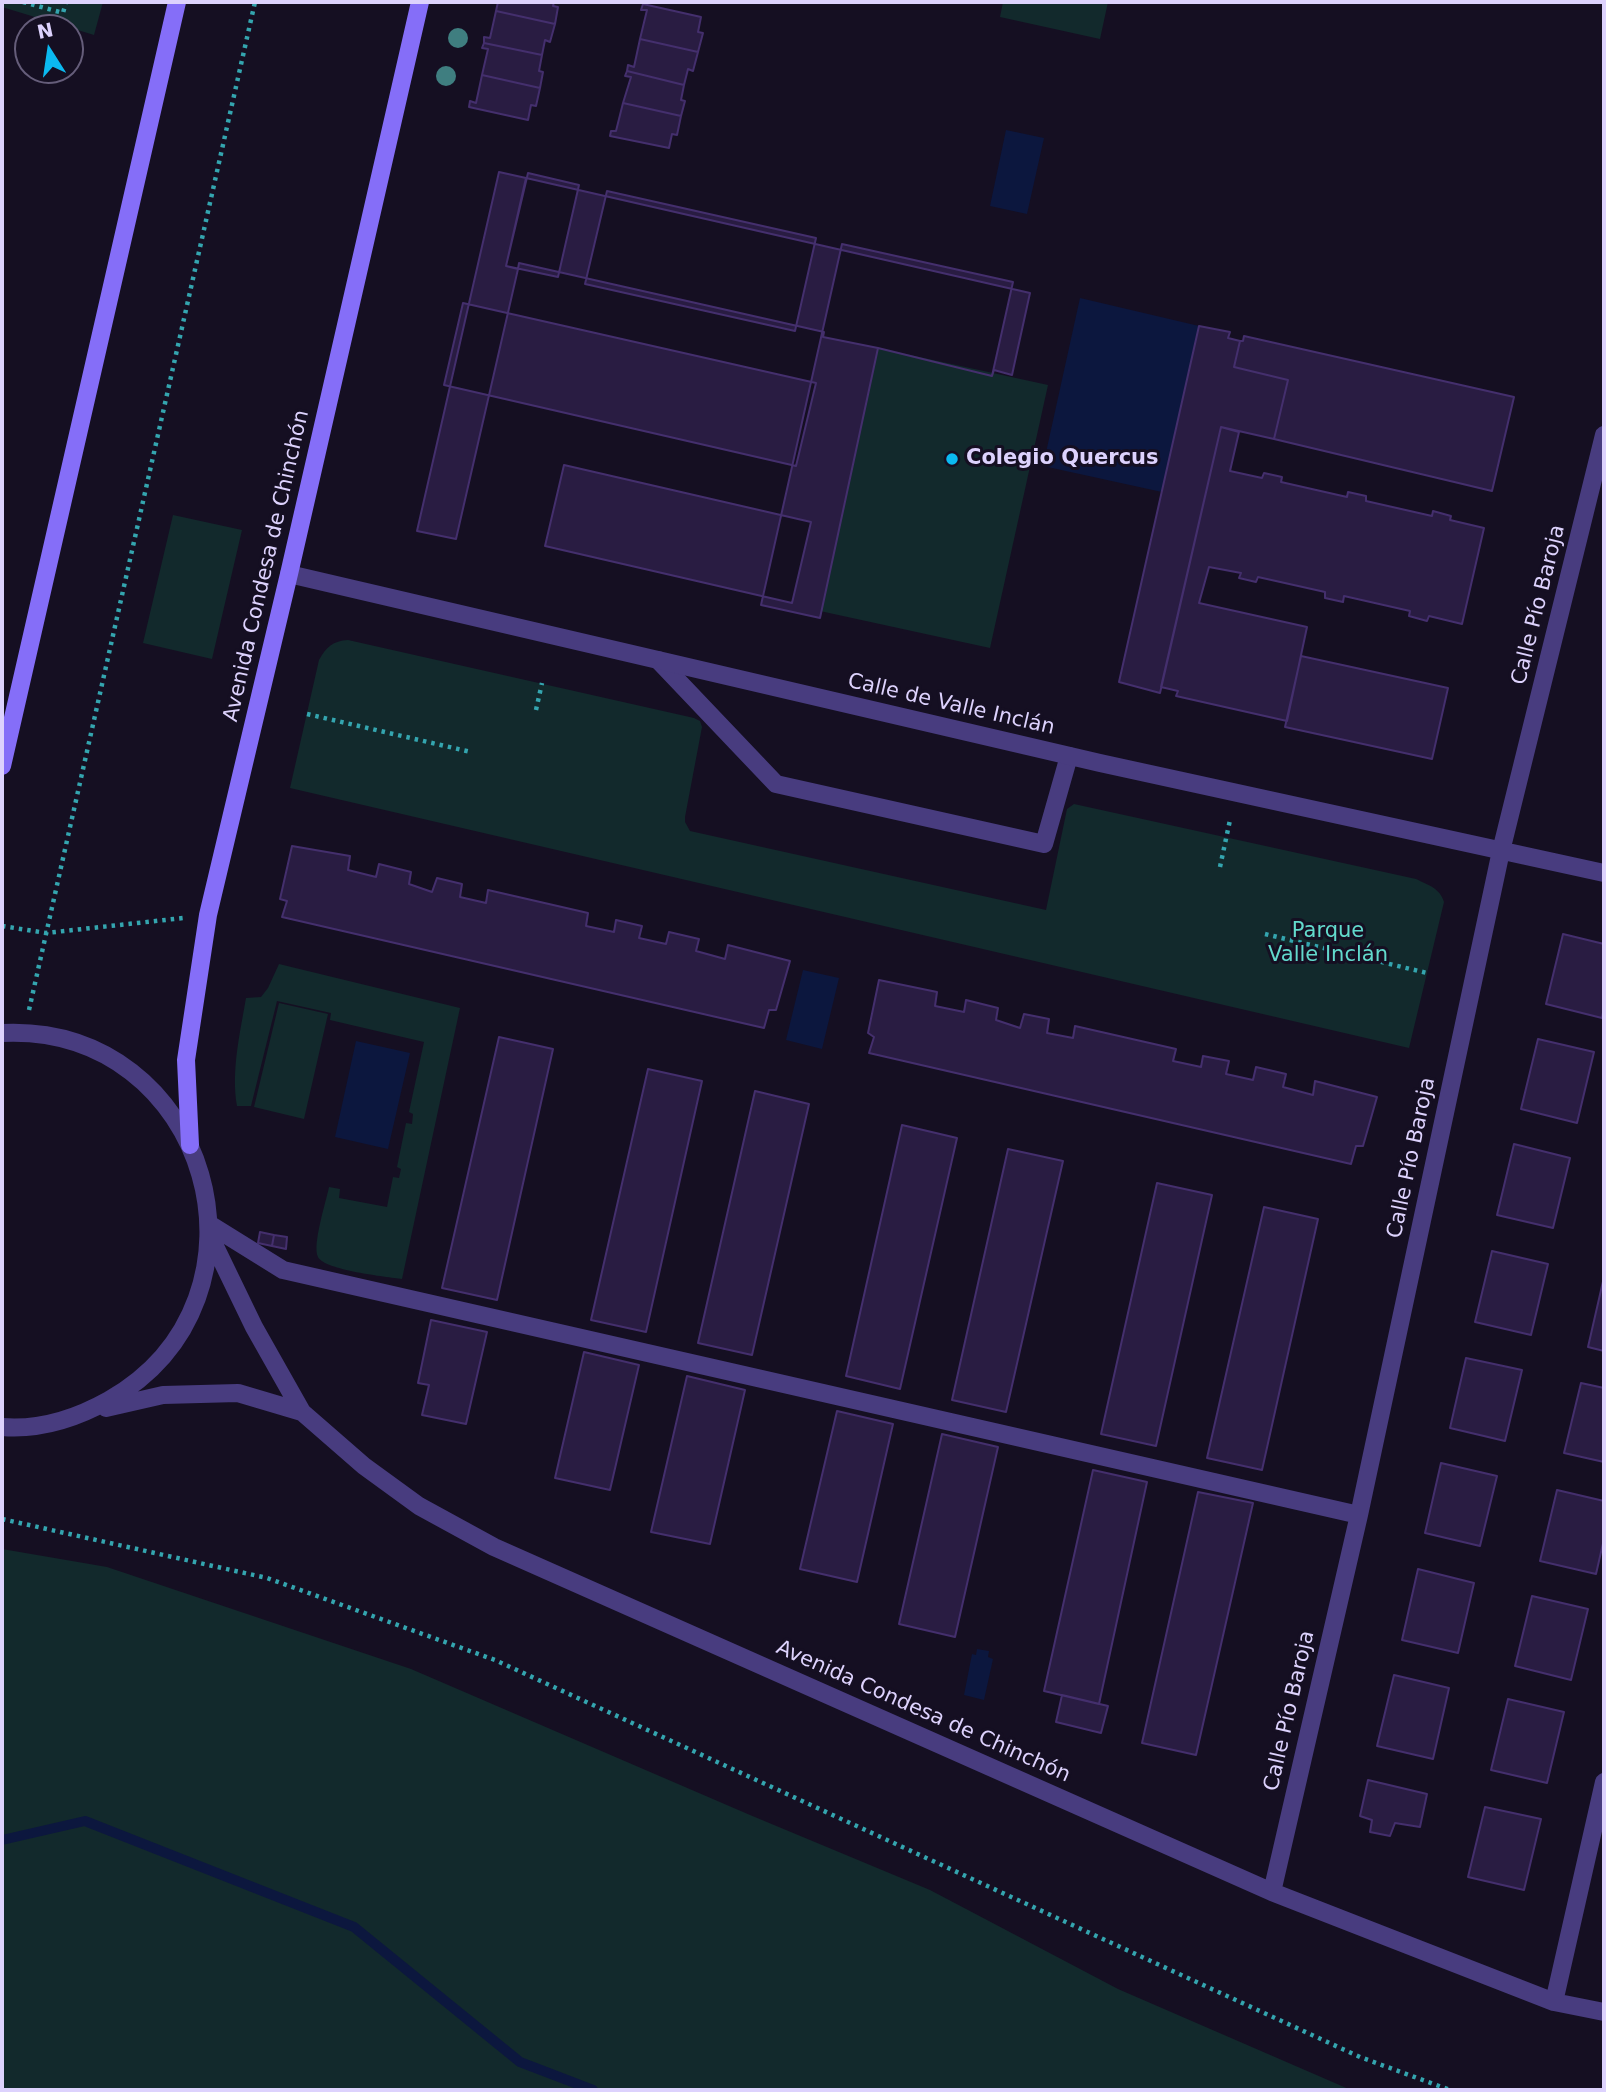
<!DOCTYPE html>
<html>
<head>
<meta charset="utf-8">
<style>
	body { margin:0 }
	#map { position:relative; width:1606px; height:2092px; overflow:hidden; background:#150f22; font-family:"DejaVu Sans",sans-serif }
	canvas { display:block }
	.frame { position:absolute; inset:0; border:4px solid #ddd2fd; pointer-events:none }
	.north { position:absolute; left:14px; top:14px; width:70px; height:70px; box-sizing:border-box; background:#150f22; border:2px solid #655d7a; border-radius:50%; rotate:348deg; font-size:19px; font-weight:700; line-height:28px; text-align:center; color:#ddd2fd }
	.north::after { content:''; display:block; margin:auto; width:24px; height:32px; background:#0bb9f0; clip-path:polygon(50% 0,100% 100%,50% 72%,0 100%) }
</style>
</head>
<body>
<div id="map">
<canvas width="1606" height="2092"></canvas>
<div class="frame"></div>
<div class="north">N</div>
</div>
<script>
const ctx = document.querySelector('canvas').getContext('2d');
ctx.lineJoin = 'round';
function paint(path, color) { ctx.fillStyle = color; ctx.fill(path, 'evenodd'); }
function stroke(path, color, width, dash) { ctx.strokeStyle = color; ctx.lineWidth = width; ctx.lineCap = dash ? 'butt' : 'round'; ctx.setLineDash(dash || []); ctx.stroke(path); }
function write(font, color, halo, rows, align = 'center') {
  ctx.font = font + ' "DejaVu Sans",sans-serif'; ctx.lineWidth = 6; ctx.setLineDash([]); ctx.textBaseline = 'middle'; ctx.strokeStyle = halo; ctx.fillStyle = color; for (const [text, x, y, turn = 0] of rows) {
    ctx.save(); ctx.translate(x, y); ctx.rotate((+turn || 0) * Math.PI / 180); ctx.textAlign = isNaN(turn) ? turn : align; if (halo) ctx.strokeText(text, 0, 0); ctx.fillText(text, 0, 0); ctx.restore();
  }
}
const green = new Path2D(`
	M2 2H103L94 35 2 7Z
	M1003 2H1108L1100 39 1000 17Z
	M878 348 1048 385 990 648 820 611Z
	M173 515 242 530 212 659 143 643Z
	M348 640 694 718 700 721 702 727 685 817V822L690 831 1046 910 1067 809 1074 804 1416 879C1428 885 1440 888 1444 902L1409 1048 290 788 319 660C326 647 333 641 348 640Z
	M279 964 460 1008 402 1279C387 1277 324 1270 318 1257 312 1245 326 1202 329 1187L340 1189 339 1198 387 1207 393 1177 399 1178 401 1169 397 1167 406 1123 412 1124 413 1114 409 1112 424 1042 330 1020 331 1013 277 1001 251 1106H237C231 1071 240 1033 246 998L261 997 268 988Z
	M279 1003 328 1014 304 1119 254 1107Z
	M2 1549 107 1567 411 1669 750 1815 930 1890 1118 1989 1351 2090H2Z`);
const water = new Path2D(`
	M1006 130 1044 138 1027 214 990 206Z
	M1080 298 1199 326 1162 492 1043 466Z
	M803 970 839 978 822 1049 786 1040Z
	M356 1041 410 1053 388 1149 335 1137Z
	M977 1649 989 1651 988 1657 993 1659 984 1700 964 1695 972 1654 976 1655Z`);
const stream = new Path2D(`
	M2 1840 85 1821 354 1927 520 2062 593 2090`);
const building = new Path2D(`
	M498 2H554L553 6 558 7 555 24 496 11Z
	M643 4 701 17 698 32 703 33 698 52 640 39 647 10H641Z
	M496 11 555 24 550 42 545 40 542 55 484 43V37L490 38Z
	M640 39 698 52 693 71 688 69 684 85 627 71 628 65 634 67Z
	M484 43 542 55 539 71 543 72 540 88 482 75 488 49 482 48Z
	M627 71 684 85 681 100 685 101 681 116 623 103 631 77 625 76Z
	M482 75 540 88 536 106 531 105 528 120 469 107 470 101 476 103Z
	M623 103 681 116 677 135 672 134 669 148 610 136 611 131H616Z
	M499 172 526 178 506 266 518 269 456 539 417 531Z
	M528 173 579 185 558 277 506 266Z
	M526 178 1030 293 1012 375 994 370 992 376 878 348 823 337 824 332 519 263 518 269 506 266Z
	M607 191 816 238 795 331 585 284Z
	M842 244 1013 282 992 376 878 348 820 618 761 605Z
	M463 303 816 383 796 466 444 385Z
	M1199 326 1230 332 1228 338 1240 341 1234 367 1288 380 1274 439 1221 427 1160 693 1119 682Z
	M1244 336 1514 397 1492 491 1274 439 1288 380 1234 367 1240 341H1243Z
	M1221 427 1239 432 1230 471 1262 478 1264 473 1282 477 1281 482 1347 497 1348 492 1366 496V501L1432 516 1433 511 1451 516 1450 520 1484 528 1462 624 1429 616 1427 621 1409 616 1410 611 1344 596 1343 602 1325 598V592L1258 577 1256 582 1239 578 1241 573 1209 567 1199 603 1307 627 1287 721 1176 696 1178 691 1161 687Z
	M564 465 811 522 792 603 545 546Z
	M1301 656 1448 688 1432 759 1285 727Z
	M292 846 350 856 348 870 376 877 379 864 411 872 409 884 432 892 437 878 462 884 460 897 486 903 488 890 588 913 586 926 614 932 616 920 642 926 639 938 666 944 669 932 699 939 696 951 725 959 728 945 790 961 776 1010H769L764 1028 282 917 287 901 280 899Z
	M1563 934 1604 944V1007L1602 1018 1546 1004Z
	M879 980 937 992 935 1006 964 1012 966 1000 998 1008 996 1020 1020 1028 1024 1014 1049 1019 1047 1033 1073 1038 1075 1026 1176 1049 1173 1061 1201 1067 1203 1056 1229 1061 1226 1074 1253 1080 1256 1067 1286 1074 1283 1087 1313 1095 1315 1081 1377 1097 1363 1146H1356L1351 1164 869 1053 874 1037 868 1033Z
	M499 1037 553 1049 497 1300 442 1288Z
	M1538 1039 1594 1052 1577 1123 1521 1109Z
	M648 1069 702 1081 646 1332 591 1320Z
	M755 1091 809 1104 752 1355 698 1343Z
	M902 1125 957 1138 900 1389 846 1376Z
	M1514 1144 1570 1158 1553 1228 1497 1215Z
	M1008 1149 1063 1161 1006 1412 952 1400Z
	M1157 1183 1212 1195 1156 1446 1101 1434Z
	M1264 1207 1318 1219 1262 1470 1207 1458Z
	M260 1232 274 1235 272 1246 258 1243Z
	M274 1235 287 1237 286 1249 272 1246Z
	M1492 1251 1548 1264 1531 1335 1475 1322Z
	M1604 1277V1351L1588 1347Z
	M431 1320 487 1332 466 1424 422 1415 429 1385 418 1383Z
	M584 1352 639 1365 610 1490 555 1478Z
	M1466 1358 1522 1370 1505 1441 1450 1428Z
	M687 1376 745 1390 710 1544 651 1532Z
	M1581 1383 1604 1388V1462L1564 1453Z
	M837 1411 893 1424 857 1582 800 1569Z
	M942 1434 998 1447 955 1637 899 1624Z
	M1441 1463 1497 1476 1480 1546 1425 1533Z
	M1093 1470 1147 1482 1099 1704 1044 1691Z
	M1557 1490 1604 1501V1539L1596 1574 1540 1561Z
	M1198 1492 1253 1503 1196 1755 1142 1743Z
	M1418 1569 1474 1583 1458 1653 1402 1640Z
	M1532 1596 1588 1609 1571 1680 1515 1666Z
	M1394 1675 1449 1688 1433 1759 1377 1746Z
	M1062 1695 1108 1706 1101 1733 1056 1722Z
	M1508 1699 1564 1712 1547 1783 1491 1770Z
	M1368 1780 1427 1794 1420 1827 1395 1823 1390 1836 1370 1832 1372 1820 1360 1816Z
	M1485 1807 1541 1819 1524 1890 1468 1877Z`);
const path = new Path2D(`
	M23 2 63 13 66 2
	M536 710 542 683
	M307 714 471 752
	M1220 867 1230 820
	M2 926 46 933 183 918
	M1265 934 1427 973
	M29 1010 255 2
	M2 1519 267 1578 495 1660 1360 2057 1450 2090`);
const lane = new Path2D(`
	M658 660 776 784 1044 844 1069 756`);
const street = new Path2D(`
	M289 574 1100 763 1604 873
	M2 1033C209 1023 288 1298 109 1400 77 1418 39 1430 2 1427
	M209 1224 283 1270 1359 1515
	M209 1234 254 1327 302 1412 364 1466 419 1506 494 1547 1272 1892 1554 2002 1604 2012
	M106 1408 163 1395 238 1393 302 1412
	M1272 1892 1359 1515 1501 851 1604 435
	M1554 2002 1604 1782`);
const secondary = new Path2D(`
	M2 766 177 2
	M190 1145 186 1060 208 915 289 574 420 2`);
const trees = [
	[458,38],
	[446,76]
];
const markers = [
	[952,459,7,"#0bb9f0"]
];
const poiNames = [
	["Colegio Quercus",966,459]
];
const streetNames = [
	["Avenida Condesa de Chinchón",267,566,-77],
	["Calle Pío Baroja",1539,605,-76],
	["Calle de Valle Inclán",951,705,13],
	["Calle Pío Baroja",1412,1158,-78],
	["Calle Pío Baroja",1290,1711,-77],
	["Avenida Condesa de Chinchón",923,1712,24]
];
const parkNames = [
	["Parque",1328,932],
	["Valle Inclán",1328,956]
];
paint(green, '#12292c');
paint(water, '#0c173e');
stroke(stream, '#0c173e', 10);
paint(building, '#291c42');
stroke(building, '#442f6d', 2);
stroke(path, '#34a5af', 4.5, [3.5, 5]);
stroke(lane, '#483c7f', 18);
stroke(street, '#483c7f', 18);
stroke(secondary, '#856ef8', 18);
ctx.fillStyle = '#3f7e80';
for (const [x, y] of trees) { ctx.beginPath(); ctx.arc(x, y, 10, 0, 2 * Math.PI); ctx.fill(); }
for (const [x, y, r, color] of markers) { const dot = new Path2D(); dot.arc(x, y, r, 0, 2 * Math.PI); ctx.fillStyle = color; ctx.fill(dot); stroke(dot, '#150f22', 2.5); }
write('bold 21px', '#ddd2fd', '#150f22', poiNames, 'left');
write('21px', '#ddd2fd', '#150f22', streetNames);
write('21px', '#62d9cc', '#150f22', parkNames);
</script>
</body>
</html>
